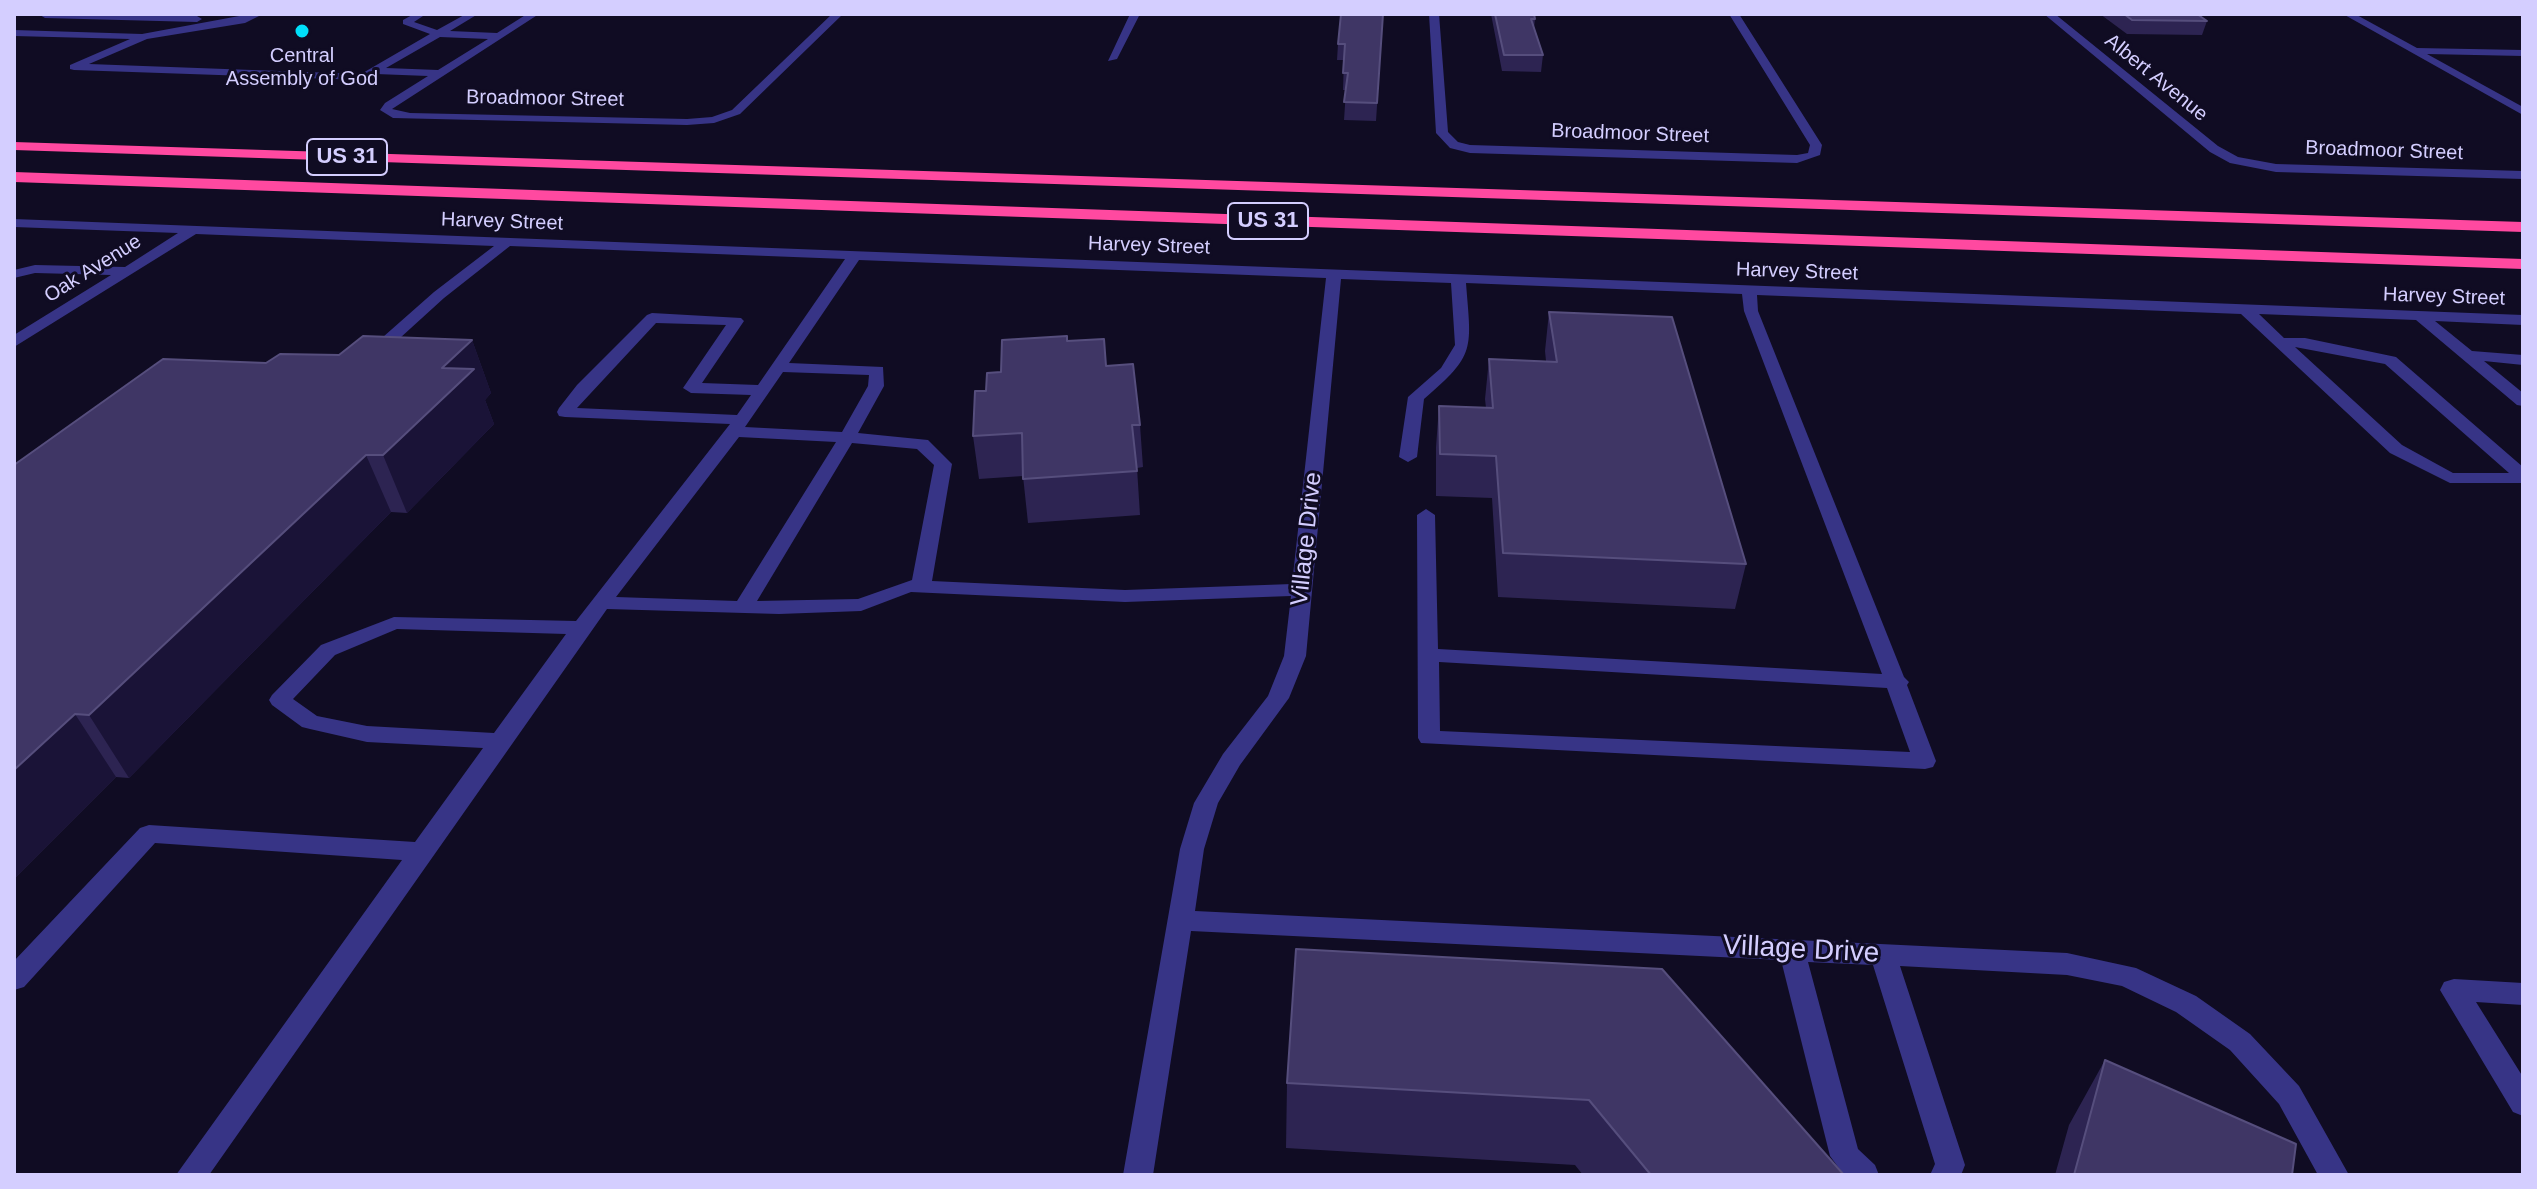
<!DOCTYPE html>
<html>
<head>
<meta charset="utf-8">
<style>
	body { margin:0 }
	#map { position:relative; width:2537px; height:1189px; overflow:hidden; background:#100c23; font-family:Helvetica,sans-serif }
	canvas { display:block }
	.frame { position:absolute; inset:0; border:16px solid #d4ceff; pointer-events:none }
</style>
</head>
<body>
<div id="map">
<canvas width="2537" height="1189"></canvas>
<div class="frame"></div>
</div>
<script>
const ctx = document.querySelector('canvas').getContext('2d');
ctx.lineJoin = 'round';
function paint(path, color) { ctx.fillStyle = color; ctx.fill(path, 'evenodd'); }
function stroke(path, color, width, dash) { ctx.strokeStyle = color; ctx.lineWidth = width; ctx.lineCap = dash ? 'butt' : 'round'; ctx.setLineDash(dash || []); ctx.stroke(path); }
function write(font, color, halo, rows, align = 'center') {
  ctx.font = font + ' Helvetica,sans-serif'; ctx.lineWidth = 6; ctx.setLineDash([]); ctx.textBaseline = 'middle'; ctx.strokeStyle = halo; ctx.fillStyle = color; for (const [text, x, y, turn = 0] of rows) {
    ctx.save(); ctx.translate(x, y); ctx.rotate((+turn || 0) * Math.PI / 180); ctx.textAlign = isNaN(turn) ? turn : align; if (halo) ctx.strokeText(text, 0, 0); ctx.fillText(text, 0, 0); ctx.restore();
  }
}
const minor = new Path2D(`
	M117 14 197 16 202 19 197 22 45 18 40 15Z
	M250 14H263L245 23 147 39 89 64 361 74 430 34 403 24V20L414 14H426L414 22 437 30 466 14H478L450 31 497 33 527 14H539L392 109 410 113 687 119 712 117 732 110 832 14H843L740 114 714 123 687 125 393 118 380 110 385 103 428 76 376 74 363 80 74 70 70 69V65L130 39 14 36V30L142 34ZM440 37 488 39 438 70 386 68Z
	M1130 14H1140L1117 59 1108 61Z
	M1429 14H1439L1448 132 1458 142 1470 145 1797 155 1808 153 1810 145 1729 14H1739L1822 145 1820 155 1797 163 1470 153 1450 148 1436 133Z
	M2044 14H2055L2218 146 2238 157 2276 164 2523 171V179L2276 172 2230 163 2210 152Z
	M2343 14H2355L2417 48 2523 50V56L2427 54 2523 107V115Z
	M14 219 2523 315V325L2435 321 2472 351 2523 355V365L2484 361 2523 393V406L2517 405 2416 320 2259 314 2284 338H2305L2396 357 2523 467V483H2450L2390 453 2241 314 1757 295 1758 311 1904 677 1909 682 1907 685 1936 761 1933 767 1925 769 1421 743 1418 738 1417 515 1426 509 1435 515 1438 649 1882 674 1744 311 1742 294 1466 283C1471 349 1477 354 1424 399L1417 457 1408 462 1399 457 1408 397 1441 368 1455 345 1451 283 1341 279 1306 656 1289 698 1240 765 1218 803 1204 849 1195 911 2067 953 2136 968 2196 996 2250 1034 2299 1086 2349 1175H2318L2279 1104 2230 1050 2176 1012 2122 986 2067 975 1900 966 1965 1165 1961 1175H1930L1935 1164 1873 965 1808 962 1858 1149 1875 1165 1879 1175H1844L1830 1156 1781 960 1191 931 1153 1175H1123L1180 849 1194 803 1223 754 1268 696 1284 656 1291 596 1125 602 911 592 861 611 779 614 607 609 209 1175H176L402 860 155 843 24 987 14 990V961L140 828 149 825 415 842 483 748 367 742 310 729 302 727 272 705 269 700 272 695 321 645 394 617 576 621 730 424 565 417 559 416 557 412 559 408 577 385 647 315 652 313 741 318 744 321 702 383 758 385 845 259 510 246 444 298 378 358 372 360 364 355 366 352 434 292 494 246 196 234 14 347V335L111 275 35 273 14 278V270L35 265 125 267 178 233 14 227ZM859 260 1326 278 1292 584 1125 590 932 581 952 464 928 440 858 433 884 386 883 367 789 363ZM656 323 726 325 683 388 691 393 751 395 737 415 577 408ZM2295 347 2385 364 2509 473H2453L2402 445ZM783 372 869 375 868 386 842 432 745 427ZM739 437 836 442 737 601 616 597ZM852 443 917 449 934 465 912 580 858 599 757 601ZM397 629 566 634 494 733 367 726 317 716 293 699 335 655ZM1439 662 1887 688 1910 752 1440 731Z
	M2454 979 2523 983V1005L2476 1002 2523 1077V1116L2513 1112 2440 990 2444 982Z`);
const highway = new Path2D(`
	M14 142 2523 222V232L14 150Z
	M14 172 2523 259V269L14 182Z`);
const wall = new Path2D(`
	M1383 14 1376 121 1344 120 1346 90H1343L1344 60H1337L1338 44Z
	M1491 14H1534L1535 19 1534 28 1543 55 1541 72 1502 71Z
	M2100 14H2197L2207 21 2202 35 2127 34Z
	M1549 312 1746 564 1735 609 1498 597 1492 498 1436 496V447L1439 406 1486 408 1485 399 1489 359 1546 361 1545 351Z
	M472 340 491 393 485 400 494 424 407 513 391 512 129 778 116 777 14 879V465L266 363Z
	M1067 341 1106 366 1140 425 1143 467 1137 468 1140 515 1028 523 1023 476 979 479 973 436 986 391 1001 372Z
	M1296 949 1844 1175H1583L1575 1165 1286 1148 1287 1083Z
	M2105 1060 2292 1175H2055L2069 1125Z`);
const shadedWall = new Path2D(`
	M472 340 491 393 485 400 494 424 407 513 383 455 442 368Z
	M366 455 391 512 129 778 89 715Z
	M75 714 116 777 14 879V770Z`);
const building = new Path2D(`
	M1341 14H1383L1377 103 1344 102 1348 73H1343L1345 44H1338Z
	M1495 14H1534L1535 19H1531L1543 55H1504Z
	M2124 14H2197L2207 21 2132 20Z
	M1549 312 1672 317 1746 564 1503 553 1496 456 1440 454 1439 406 1493 408 1489 359 1557 362Z
	M363 336 472 340 442 368 474 369 383 455H366L89 715 75 714 14 770V465L163 359 266 363 280 354 339 355Z
	M1067 336V341L1104 339 1106 366 1133 364 1140 425H1132L1137 471 1023 479 1022 433 973 436 975 391H986L987 373 1001 372 1002 340Z
	M1296 949 1662 969 1844 1175H1651L1589 1100 1287 1083Z
	M2105 1060 2296 1144 2292 1175H2074Z`);
const markers = [
	[302,31,8,"#00dff9"]
];
const farPoinames = [
	["Central",302,56],
	["Assembly of God",302,79]
];
const farStreetnames = [
	["Albert Avenue",2156,78,39],
	["Broadmoor Street",545,99,1],
	["Broadmoor Street",1630,134,2],
	["Broadmoor Street",2384,151,2],
	["Harvey Street",502,222,2],
	["Harvey Street",1149,246,2],
	["Oak Avenue",93,269,-32],
	["Harvey Street",1797,272,2],
	["Harvey Street",2444,297,2]
];
const shields = [
	[347,157,80],
	[1268,221,80]
];
const shieldNames = [
	["US 31",347,157],
	["US 31",1268,221]
];
const streetNames = [
	["Village Drive",1307,539,-84]
];
const nearStreetnames = [
	["Village Drive",1801,950,3]
];
paint(minor, '#373486');
paint(highway, '#ff49a0');
paint(wall, '#2d2452');
paint(shadedWall, '#1a1337');
paint(building, '#3f3665');
stroke(building, '#564e7d', 2);
for (const [x, y, r, color] of markers) { const dot = new Path2D(); dot.arc(x, y, r, 0, 2 * Math.PI); ctx.fillStyle = color; ctx.fill(dot); stroke(dot, '#100c23', 3); }
write('20px', '#d4ceff', '#100c23', farPoinames);
write('20px', '#d4ceff', '#100c23', farStreetnames);
for (const [x, y, w] of shields) { const box = new Path2D(); box.roundRect(x - w / 2, y - 18, w, 36, 6); ctx.fillStyle = '#100c23'; ctx.fill(box); stroke(box, '#d4ceff', 2); }
write('bold 22px', '#d4ceff', null, shieldNames);
write('24px', '#d4ceff', '#100c23', streetNames);
write('28px', '#d4ceff', '#100c23', nearStreetnames);
</script>
</body>
</html>
